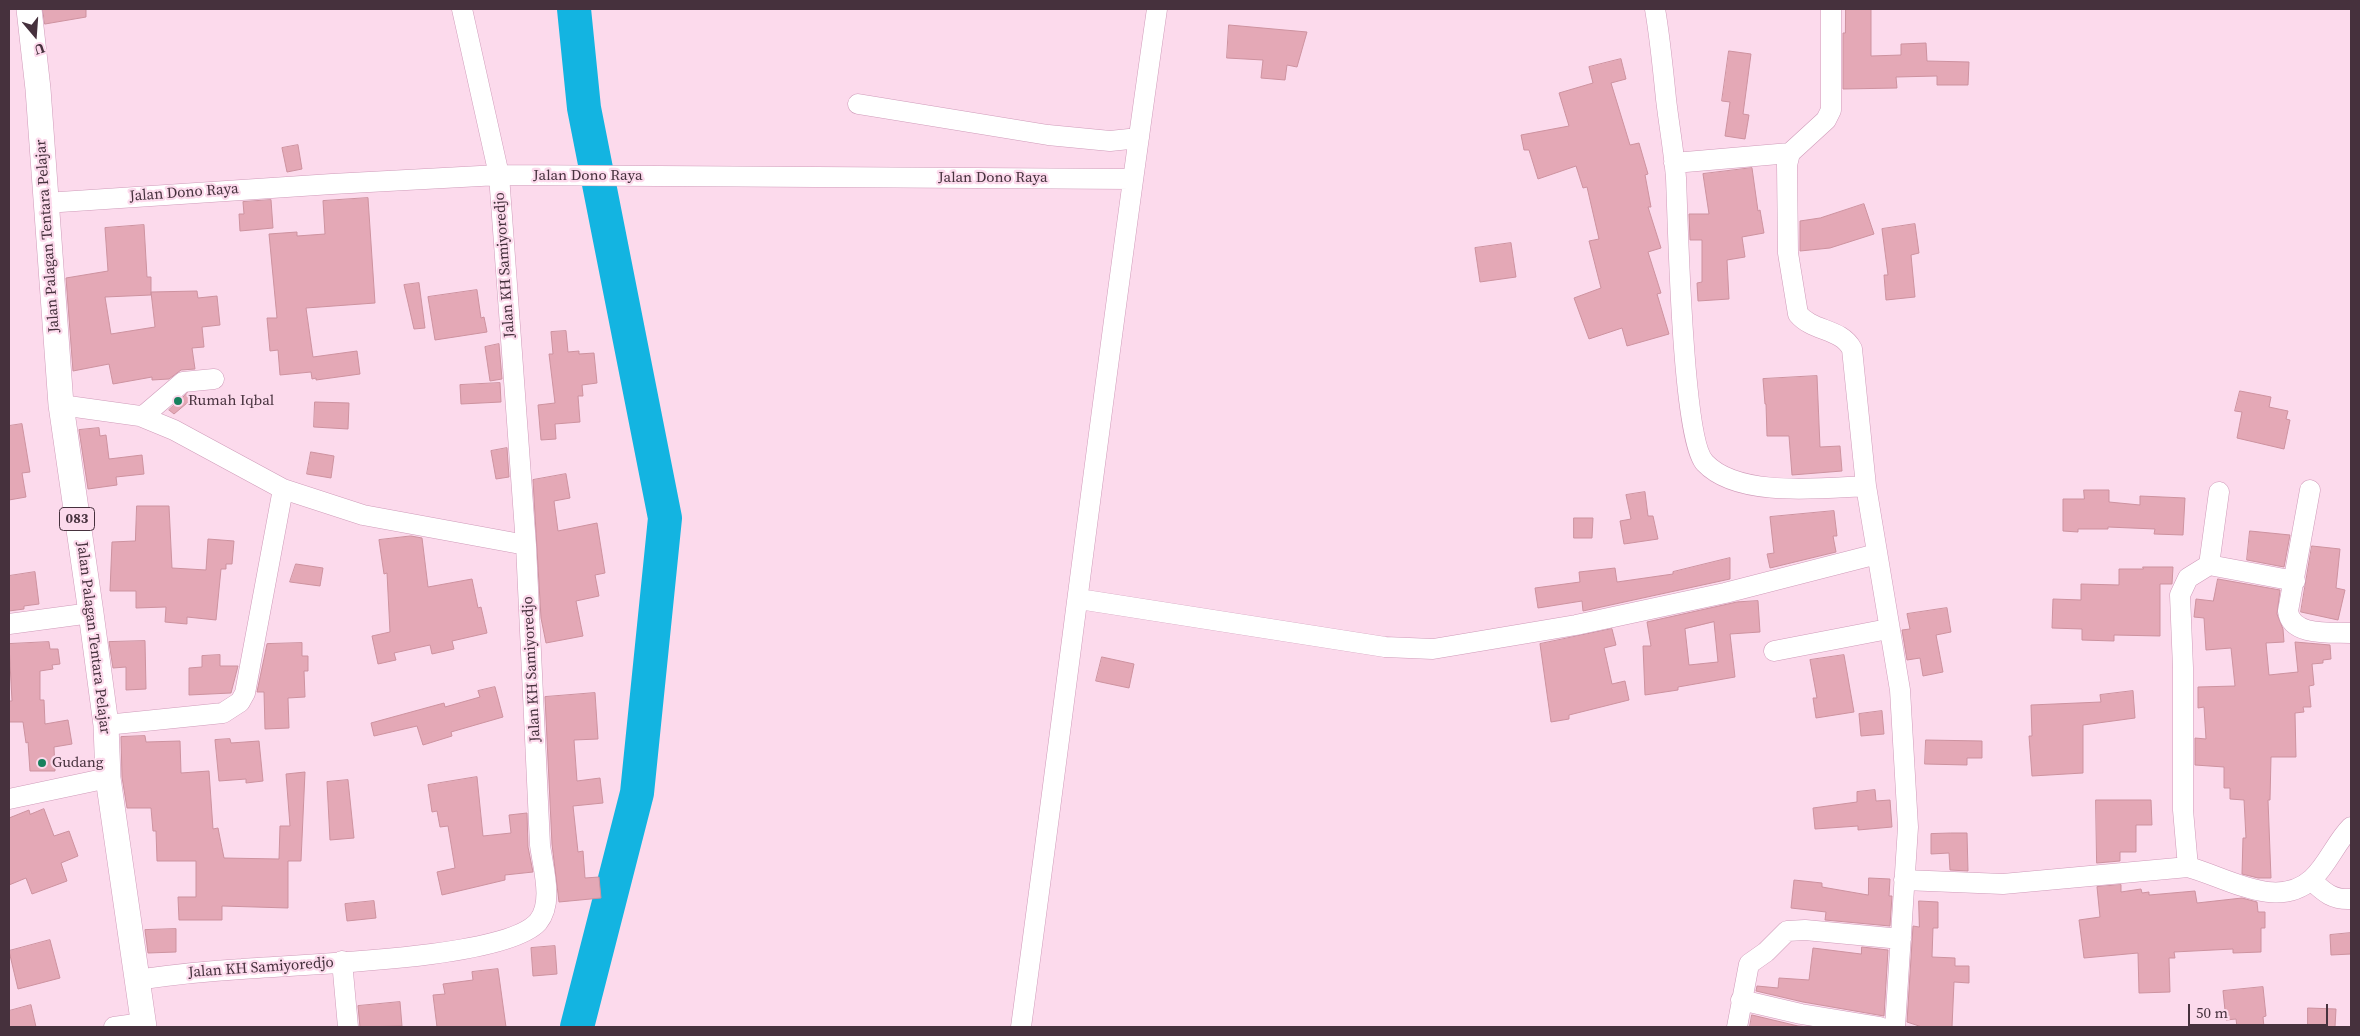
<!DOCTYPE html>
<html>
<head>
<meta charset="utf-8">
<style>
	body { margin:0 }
	#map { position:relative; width:2360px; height:1036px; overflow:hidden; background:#fcdaec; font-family:"Source Serif 4",serif }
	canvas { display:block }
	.frame { position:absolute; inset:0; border:10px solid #46313d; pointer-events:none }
	.north { position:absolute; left:10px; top:10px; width:50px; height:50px; -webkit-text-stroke:4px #fcdaec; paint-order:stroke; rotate:162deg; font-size:14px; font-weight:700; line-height:20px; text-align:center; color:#46313d }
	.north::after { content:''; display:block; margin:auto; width:18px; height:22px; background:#46313d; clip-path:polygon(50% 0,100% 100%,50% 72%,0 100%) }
	.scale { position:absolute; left:2188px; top:1004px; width:140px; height:22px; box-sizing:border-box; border:2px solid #46313d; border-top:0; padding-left:6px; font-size:15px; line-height:18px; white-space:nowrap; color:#46313d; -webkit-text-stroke:4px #fcdaec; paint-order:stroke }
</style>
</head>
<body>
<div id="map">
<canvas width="2360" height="1036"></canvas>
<div class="frame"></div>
<div class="north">U</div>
<div class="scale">50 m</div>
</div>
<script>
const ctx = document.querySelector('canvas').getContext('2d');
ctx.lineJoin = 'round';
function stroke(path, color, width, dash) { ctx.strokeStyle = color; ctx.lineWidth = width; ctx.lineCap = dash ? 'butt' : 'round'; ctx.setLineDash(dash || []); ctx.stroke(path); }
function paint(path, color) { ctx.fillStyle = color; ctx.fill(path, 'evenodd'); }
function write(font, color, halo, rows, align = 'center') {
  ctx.font = font + ' "Source Serif 4",serif'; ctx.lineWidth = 4.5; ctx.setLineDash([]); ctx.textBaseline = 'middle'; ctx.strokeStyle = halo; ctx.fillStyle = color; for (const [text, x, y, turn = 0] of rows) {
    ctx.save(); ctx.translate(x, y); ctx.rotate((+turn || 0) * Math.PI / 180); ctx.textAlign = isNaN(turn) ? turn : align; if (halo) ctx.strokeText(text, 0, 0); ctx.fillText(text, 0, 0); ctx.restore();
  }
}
const river = new Path2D(`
	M574 9 584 108 665 518 637 793 577 1027`);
const building = new Path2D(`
	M43 9H86V17L45 24Z
	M1846 9H1871V56L1901 55V44L1926 43 1927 61 1969 62 1968 85H1937V76L1896 77 1897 88 1843 89V33H1845Z
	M1229 25 1307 32 1297 67 1287 65 1285 80 1261 78 1263 60 1227 58Z
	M1729 51 1751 54 1743 114 1749 115 1745 139 1725 136 1730 102 1722 101Z
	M1621 59 1626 79 1611 83 1630 145 1639 143 1648 174 1645 175 1651 207H1648L1661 248 1648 252 1661 293 1657 294 1669 334 1627 346 1622 328 1589 339 1574 298 1601 288 1589 241 1599 239 1587 187 1583 188 1576 166 1538 179 1529 150H1524L1521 135 1569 126 1559 93 1593 83 1589 67Z
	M298 145 302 169 287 172 282 148Z
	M1752 168 1758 211 1760 210 1764 233 1742 237 1745 257 1727 260 1729 299 1698 301 1697 283 1702 282V240H1690L1689 214H1709L1703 174Z
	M368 198 375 303 306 308 313 357 357 351 360 374 316 380V378L312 379 311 372 280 375 278 350 270 351 267 318H277L269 234 297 232V236L325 234 323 201Z
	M271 200 273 228 240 231 239 214H244L243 202Z
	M1864 204 1874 234 1830 248 1800 251V221L1820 218Z
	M1915 224 1919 253 1911 255 1915 297 1886 300 1884 275H1888L1882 229Z
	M144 225 147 277H151V295L105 297 111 334 155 327 151 292 197 291 198 298 217 296 220 325 202 327 204 347 192 348 195 369 181 370 169 379 152 380V377L113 384 109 364 73 371 66 278 108 271 105 228Z
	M1511 243 1516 277 1480 282 1475 248Z
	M419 283 425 328 414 329 404 285Z
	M477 290 481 318 484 317 487 332 435 340 428 297Z
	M566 331 568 352 579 351V354L594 353 597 383 582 385 583 396H578L580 422 555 424 556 439 541 440 538 405 555 403 549 354H553L551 332Z
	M499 344 502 379 490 381 485 347Z
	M1817 376 1820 447 1840 446 1842 471 1792 475 1789 436H1767L1766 404H1765L1763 379Z
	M500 383 501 402 461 404 460 385Z
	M2240 391 2271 397 2269 407 2288 411 2286 419 2290 420 2284 449 2237 438 2242 412 2235 411Z
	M188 393 193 398 174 414 169 410Z
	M315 402 349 403 348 429 314 427Z
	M22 424 30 472 22 473 26 497 9 500V426Z
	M99 428 100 436 106 435 109 459 142 455 144 474 116 477 117 485 88 489 79 430Z
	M507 448 509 477 496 479 491 451Z
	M311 452 334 456 331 478 307 474Z
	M566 474 570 498 554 501 558 531 597 523 605 573 595 575 599 596 576 601 583 636 546 643 541 618 533 480Z
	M2084 490H2109V502L2140 505V496L2185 498 2183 535 2154 534 2155 529 2108 527V529H2078V532L2063 531V499H2084Z
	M1645 492 1648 516H1653L1658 539 1624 544 1620 521 1631 519 1626 495Z
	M137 506H169L172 568 206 570 208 539 234 541 232 564H226V569H221L216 620 187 617V624L165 622 166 607 136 608V591H110L112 542 135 541Z
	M1834 511 1837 536H1833L1836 552 1770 568 1767 554 1774 553 1770 517Z
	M1574 518H1593L1592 538H1574Z
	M2250 531 2290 535 2284 567 2247 560Z
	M411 536 422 538 428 587 472 579 478 608 481 607 487 633 452 641 454 649 432 654 430 645 394 653 396 660 378 664 372 636 390 632 387 573 384 574 379 540Z
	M2312 546 2340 549 2336 588 2345 590 2338 620 2301 612Z
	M1730 558V579L1583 611 1582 601 1538 608 1535 588 1580 582 1579 572 1615 568 1617 582 1673 574V572Z
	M296 564 323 568 320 586 290 582Z
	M2143 567H2173L2172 584H2160V636L2114 635V641L2082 640V629L2052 628 2053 599 2081 600V584L2119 585V569H2143Z
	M35 572 39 604 24 606V609L9 611V576Z
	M2218 579 2280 590 2277 614 2283 629 2284 642 2266 643 2269 675 2298 672 2295 642 2330 645 2331 659 2323 660V663L2312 664 2314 685 2309 686 2311 707H2303L2304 712 2295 713 2296 757H2271L2270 800H2268L2271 878H2258L2242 874 2243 838H2246L2244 800 2230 799V788H2224V767L2195 765V738L2206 739 2204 707 2198 708V687L2235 686 2231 648 2206 650 2204 618 2194 617 2196 599 2213 601Z
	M1758 601 1760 632 1730 634 1735 677 1678 687V690L1645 695 1643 646H1651L1647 622 1737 602ZM1714 622 1718 662 1689 665 1685 629Z
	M1947 608 1951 632 1936 635 1943 672 1923 676 1920 658 1907 660 1902 630 1910 629 1907 614Z
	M1612 629 1616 645 1604 648 1612 684 1625 681 1629 700 1569 715V719L1551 722 1540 644Z
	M145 641 146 689 126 690V667L113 668 109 642Z
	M49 642 50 649H58L60 664 52 665 53 669 40 671V700H44L45 724 68 720 72 744 54 747 55 771H30L28 742 26 743 23 722H9V701H12L9 644Z
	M302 643V656H308V671H304L305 697 288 698 289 728 265 729 264 692H257L267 644Z
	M220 655V666H238L231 693 189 695V668L202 667V656Z
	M1844 655 1854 712 1816 718 1813 698H1817L1810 660Z
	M1102 657 1134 664 1129 688 1096 681Z
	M495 687 503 717 451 732 452 736 423 745 417 726 374 736 371 723 444 703 445 707 480 697 478 691Z
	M2133 691 2135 718 2083 725V773L2032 776 2029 736H2032L2031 705 2101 702 2100 695Z
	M595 693 598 739 574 740 577 781 600 778 603 803 573 806 578 852 583 851 585 878 599 877 601 898 559 902 552 844 545 697Z
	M1882 711 1884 734 1861 736 1859 714Z
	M145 736 146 742 180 741 181 773 209 771 213 829 218 828 224 858 279 859 280 826H290L286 774 305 772 301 861H288V908L222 906V920H179L178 897H196V861H157L156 831H153L151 808H127L122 777 121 737Z
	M230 739 231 743 259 741 263 781 246 783V779L219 781 215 740Z
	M1926 740 1982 741V758H1967V765L1925 764Z
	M477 777 483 836 511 833 509 815 527 813 528 847 533 872 505 875V880L442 895 437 872 455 868 448 826 440 827 437 811 432 812 428 785Z
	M348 780 354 838 330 840 327 782Z
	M1875 790 1876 801 1890 800 1892 827 1858 830V826L1815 829 1813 808 1857 802V792Z
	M2096 800H2151L2152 825H2136V852H2120V861L2097 863Z
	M44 809 54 836 69 831 78 856 61 863 67 881 32 894 26 878 9 885V818L29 810 30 814Z
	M1951 833H1967L1968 871 1950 870 1949 853 1931 854V834Z
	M1869 878 1890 879 1889 896H1892L1890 926 1825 920 1826 912 1791 908 1794 880 1822 883V887L1868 895Z
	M2121 885V892L2141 889 2142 893 2149 892V895L2195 891 2197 903 2242 898 2257 902 2258 912H2265V928H2261V952L2233 953V949L2174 952 2175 958H2169L2170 992 2139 993 2138 953 2084 958 2079 920 2100 917 2097 887Z
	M374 901 376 918 347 921 345 904Z
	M1919 901 1938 902V928H1933L1932 957 1955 958V966H1969V983L1954 982 1952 1027H1922L1907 1022 1913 926 1919 927Z
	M176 929V952L148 953 145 930Z
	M2351 933V954L2331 955 2330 935Z
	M50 940 60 978 18 989 9 951Z
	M555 946 557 974 533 976 531 948Z
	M1862 947 1888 950 1884 1016 1803 1002 1756 991 1757 986 1778 988 1779 978 1809 980 1813 948 1861 954Z
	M498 969 506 1027H437L433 995 445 994 443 984 473 980 472 972Z
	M2263 987 2266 1016 2263 1017 2264 1027H2237L2236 1019 2226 1020 2223 991Z
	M400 1002 402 1026 360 1027 358 1006Z
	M31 1005 36 1027H9V1011Z
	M2308 1008 2336 1009 2335 1027H2308Z
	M1752 1015 1798 1026 1808 1027H1750Z`);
const minor = new Path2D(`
	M1655 9C1660 38 1663 69 1666 99 1669 125 1674 152 1676 178 1678 222 1682 440 1705 463 1738 498 1821 488 1866 486
	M1831 9V110L1826 120 1790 153 1787 165 1788 253 1798 314C1813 332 1841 328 1852 349L1866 486 1900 690 1908 827 1895 1027
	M858 104 1048 135 1110 141 1139 138
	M1674 163 1790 153
	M45 203 332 184 499 175 1132 179
	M61 405 140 416 174 430 283 489 363 515 526 545
	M142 417 183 382 214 379
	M2310 490 2288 611C2291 637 2332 632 2351 633
	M2219 492 2209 565 2188 578 2180 595 2183 668V810L2188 867C2226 877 2277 911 2312 879 2328 864 2336 842 2351 827
	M2209 565 2295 581
	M1079 599 1385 647 1433 649 1576 625 1725 593 1877 554
	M9 624 91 613
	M1774 651 1888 629
	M106 725 223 713 240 702 245 693 283 489
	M9 799 108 778
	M1904 880 2003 884 2188 867
	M2311 880C2324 892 2332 900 2351 899
	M342 961 348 1027
	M136 980C171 975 206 971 242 969 298 964 504 960 538 922 554 903 543 868 540 845L526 545 499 175 462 9
	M1741 1000 1801 1014 1880 1027
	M114 1027 143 1023
	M1021 1027C1067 688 1108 348 1157 9
	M1737 1027 1749 964 1766 952 1787 931 1805 930 1901 939`);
const major = new Path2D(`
	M29 9 38 89 61 405 91 613 106 725 108 778 144 1027`);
const markers = [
	[178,401,5,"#17815d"],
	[42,763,5,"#17815d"]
];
const shields = [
	[77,519,35]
];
const shieldNames = [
	["083",77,519]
];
const streetNames = [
	["Jalan Dono Raya",588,176],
	["Jalan Dono Raya",993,178],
	["Jalan Dono Raya",184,193,-4],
	["Jalan Palagan Tentara Pelajar",48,236,-94],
	["Jalan KH Samiyoredjo",505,265,-94],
	["Jalan Palagan Tentara Pelajar",93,638,83],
	["Jalan KH Samiyoredjo",532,669,-93],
	["Jalan KH Samiyoredjo",261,968,-4]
];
const poiNames = [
	["Rumah Iqbal",188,401],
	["Gudang",52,763]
];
stroke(river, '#13b4e1', 34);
paint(building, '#e4a8b6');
stroke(building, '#cd929f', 1);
stroke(minor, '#cf9bb9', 21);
stroke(major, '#cf9bb9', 26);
stroke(minor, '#fff', 20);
stroke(major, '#fff', 25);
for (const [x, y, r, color] of markers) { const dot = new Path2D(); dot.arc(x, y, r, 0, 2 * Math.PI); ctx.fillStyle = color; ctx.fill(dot); stroke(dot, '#fcdaec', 2); }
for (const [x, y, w] of shields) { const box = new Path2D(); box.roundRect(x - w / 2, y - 11.5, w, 23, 4); ctx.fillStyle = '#fcdaec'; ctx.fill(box); stroke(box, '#46313d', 1); }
write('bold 14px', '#46313d', null, shieldNames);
write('15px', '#46313d', '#fcdaec', streetNames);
write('15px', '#46313d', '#fcdaec', poiNames, 'left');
</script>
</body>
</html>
